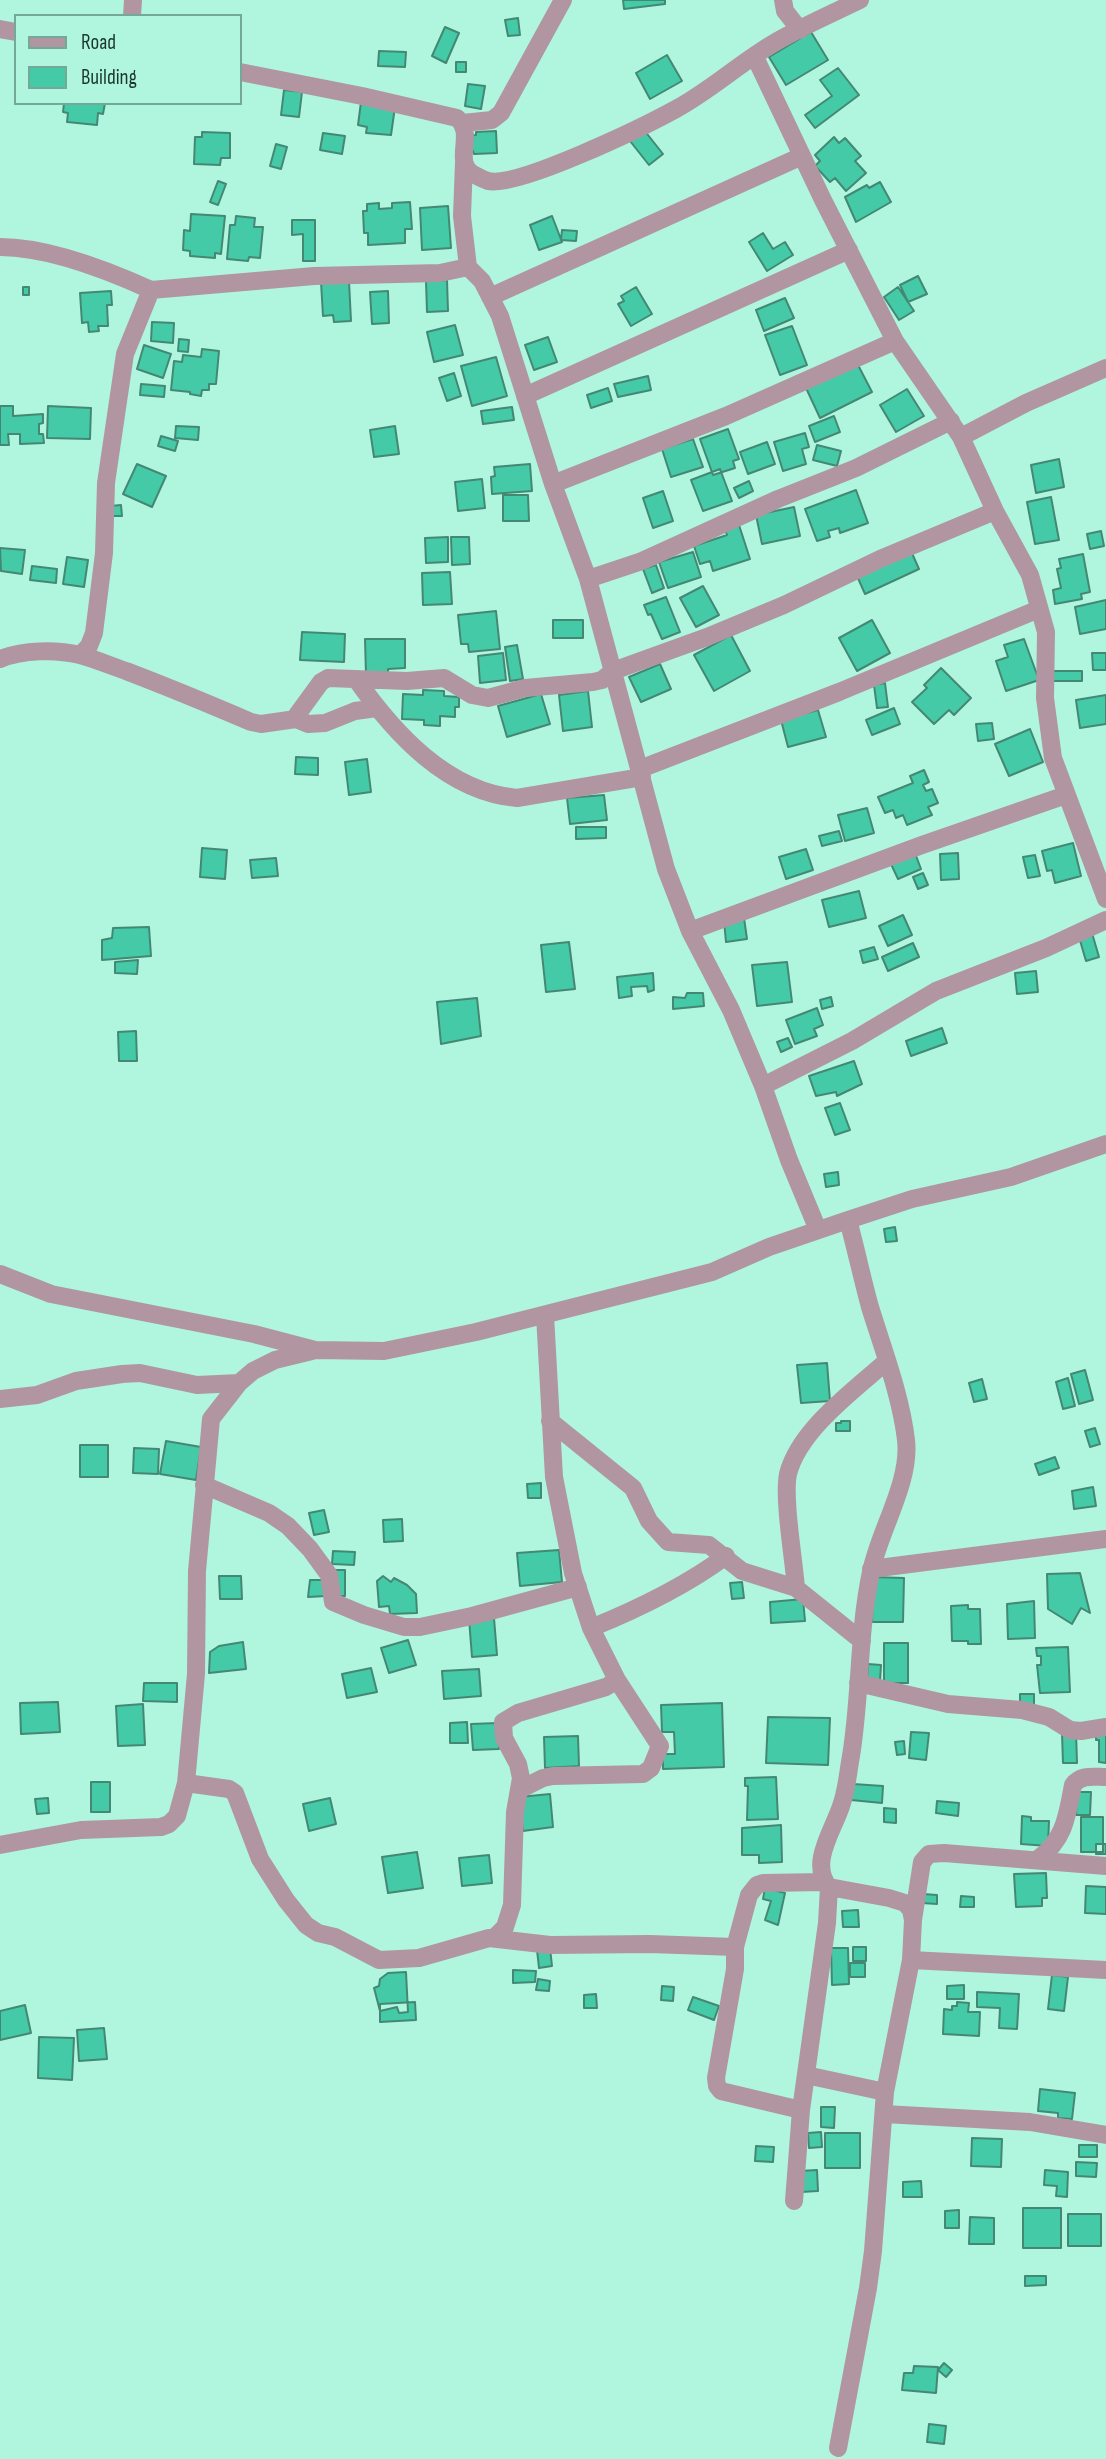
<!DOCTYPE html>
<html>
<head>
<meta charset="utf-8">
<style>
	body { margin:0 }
	#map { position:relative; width:1106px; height:2459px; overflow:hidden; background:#b0f6df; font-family:"Sofia Sans Condensed",sans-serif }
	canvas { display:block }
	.legend { position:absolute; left:14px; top:14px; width:228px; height:91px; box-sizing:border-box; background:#b0f6df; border:2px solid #74a998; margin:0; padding:9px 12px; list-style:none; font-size:21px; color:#1a362e }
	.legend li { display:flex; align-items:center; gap:14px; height:35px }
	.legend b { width:35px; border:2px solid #74a998 }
</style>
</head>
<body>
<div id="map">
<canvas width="1106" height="2459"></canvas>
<ul class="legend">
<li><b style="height:9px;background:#b196a1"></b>Road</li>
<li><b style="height:19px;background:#45caa8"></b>Building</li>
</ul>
</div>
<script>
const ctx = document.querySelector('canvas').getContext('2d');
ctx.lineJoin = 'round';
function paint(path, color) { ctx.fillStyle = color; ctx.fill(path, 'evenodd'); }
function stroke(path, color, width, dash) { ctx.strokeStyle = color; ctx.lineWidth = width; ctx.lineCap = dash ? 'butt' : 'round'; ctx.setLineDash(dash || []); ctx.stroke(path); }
const building = new Path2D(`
	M623 0H665V4L624 9Z
	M518 18 520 35 508 36 505 20Z
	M445 27 459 33 446 63 432 56Z
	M811 32 828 60 786 85 769 57Z
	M379 51 406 52 405 67 378 66Z
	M667 55 682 81 650 99 636 73Z
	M456 62H466V72H456Z
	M838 68 859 95 815 128 805 115 832 96 820 80Z
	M468 84 485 86 481 109 465 106Z
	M284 90 302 92 299 117 281 115Z
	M361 102 395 107 391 135 366 133 367 127 358 125Z
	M64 103H105L103 114 98 113 97 125 67 122 68 113 63 112Z
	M644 130 663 154 649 165 630 141Z
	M496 131 497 153 474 154 473 151H468L467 136 476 135V132Z
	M202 132 230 133V158H221L220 165 194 164 195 137H202Z
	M323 133 345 136 342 154 320 150Z
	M834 137 839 143 845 138 861 156 855 161 866 173 846 191 835 178 830 182 815 166 820 161 815 155Z
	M276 144 287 147 281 169 270 166Z
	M218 181 226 184 218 205 210 202Z
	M880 182 891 202 856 222 845 197 867 185 869 188Z
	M410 202 412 229H405V243L368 245V233H364L363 211H367V204L379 203V209L392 208V203Z
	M448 206 451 248 422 250 420 208Z
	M191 214 225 216 221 254 215 253V258L190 256V251L183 250 184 230 190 231Z
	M236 216 255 218 254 227H263L260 258 249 257 248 261 227 259 230 225H235Z
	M552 216 562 242 539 250 530 225Z
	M292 220H315V261H303V234L292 235Z
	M562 230 577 231 576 241 561 240Z
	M763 233 773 249 785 242 793 255 767 271 749 242Z
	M918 276 927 294 908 302 900 285Z
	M447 280 448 311 427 312 426 281Z
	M349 281 351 321 334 322 333 315 323 316 321 282Z
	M23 287H29V295H23Z
	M636 287 652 314 631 326 618 304 624 301 621 296Z
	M898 287 914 311 899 320 884 297Z
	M111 291 112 305H107L108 326H98L99 331 89 332 88 322 82 323 80 293Z
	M388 291 389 323 372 324 370 292Z
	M785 298 794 318 764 331 756 310Z
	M152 322 174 323 173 343 151 341Z
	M455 325 463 355 434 362 427 332Z
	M792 326 807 365 780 375 765 335Z
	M548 337 557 362 534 370 525 345Z
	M179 339 189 340 188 352 178 351Z
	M144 345 171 354 163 378 137 369Z
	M202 349 219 351 216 384H209V390H202L201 396 190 394V392L171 390 174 361 182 362 183 355 201 357Z
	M496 357 507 396 472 406 461 366Z
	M857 363 872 392 820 418 806 388Z
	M454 373 461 396 447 401 439 378Z
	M648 376 651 390 618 397 614 384Z
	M141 384 165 386 164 397 140 395Z
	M608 388 612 401 591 408 587 395Z
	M907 389 924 416 896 432 880 405Z
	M0 406H13V416L43 414V423L39 424V434H43L44 443 20 444V434H8L9 445H0Z
	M48 406 91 408 90 439 47 438Z
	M512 407 514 420 483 424 481 411Z
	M834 416 840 432 815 442 809 426Z
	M176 426 199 427 198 440 175 438Z
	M395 426 399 454 374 457 370 430Z
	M728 429 739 459 733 461 735 468 713 475 700 439Z
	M805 433 809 447 802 449 806 464 783 471 774 442Z
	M161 436 178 441 175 451 158 446Z
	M693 439 703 467 671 477 662 449Z
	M767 442 775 464 748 474 740 452Z
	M817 445 841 451 837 466 813 460Z
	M1059 459 1064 487 1036 493 1031 465Z
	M137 464 166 476 152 507 123 494Z
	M530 464 532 491 492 494 491 477 495 476 494 467Z
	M720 469 732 501 703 511 691 480Z
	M482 479 485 508 458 511 455 482Z
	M749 481 753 491 739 498 734 488Z
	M856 490 868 523 840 533 839 528 828 531 830 537 817 541 805 509Z
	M663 491 673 521 653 528 643 498Z
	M503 495H528L529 521H503Z
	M1051 497 1059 540 1035 544 1027 502Z
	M121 505 122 516H111L110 506Z
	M794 507 800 536 762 544 756 515Z
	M739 525 750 559 713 571 710 561 700 564 694 546 727 535 725 529Z
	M1101 531 1104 546 1090 549 1087 534Z
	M448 537V562L426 563 425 538Z
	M451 537H469L470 564 452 565Z
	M0 548 25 550 22 574 1 571Z
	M911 551 919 569 865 594 857 576Z
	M693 552 701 577 668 588 659 562Z
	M1083 554 1090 592 1081 594 1082 599 1055 604 1053 590 1061 588 1057 569 1061 568 1059 559Z
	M67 557 88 560 84 587 63 584Z
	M656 565 664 588 652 593 643 569Z
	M32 566 57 569 56 583 30 580Z
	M450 572 452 604 423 605 422 573Z
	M703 586 719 615 696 627 680 598Z
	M666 597 680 632 662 639 651 614 648 615 644 605Z
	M1106 600V629L1080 634 1075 607Z
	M496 611 500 649 469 652 468 644H461L458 615Z
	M553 620H583V638H553Z
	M872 620 890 653 857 671 839 638Z
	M302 632 345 634 344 662 300 660Z
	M731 635 750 671 714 691 694 655Z
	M365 639H405V668L388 669V675H366Z
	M1024 639 1039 680 1006 691 996 661 1008 657 1004 645Z
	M517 645 523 679 510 681 505 647Z
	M503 653 506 680 480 683 478 656Z
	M1092 653H1106V670H1093Z
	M660 664 671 689 641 702 629 677Z
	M941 668 971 698 954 715 949 710 934 724 912 702 927 688 924 685Z
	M1052 671H1082V681H1052Z
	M885 683 888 707 877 708 874 685Z
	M423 690 444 691V696L459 697V707H455V717L440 716V726L424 725V720L402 719 403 694 423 695Z
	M588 691 592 727 563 731 559 695Z
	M541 694 550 724 507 737 498 706Z
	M1106 695V724L1080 728 1076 700Z
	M894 708 900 724 872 735 866 720Z
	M818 710 826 737 788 747 781 720Z
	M992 723 994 739 978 741 976 724Z
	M1030 729 1043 762 1009 776 995 744Z
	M296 757 318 758V775L295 774Z
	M367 759 371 792 349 795 345 762Z
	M924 770 929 782 923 785 926 791 932 789 938 803 928 807 932 815 907 825 903 815 896 818 893 810 885 813 878 797 913 783 910 776Z
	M604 795 607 820 570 824 567 798Z
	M867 808 874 833 845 841 838 815Z
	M576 827H606V838L576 839Z
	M839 831 842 841 822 846 819 836Z
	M1073 843 1081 876 1055 883 1052 870 1047 871 1042 851Z
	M202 848 227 850 225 879 200 877Z
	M806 849 813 870 786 879 779 857Z
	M915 853 921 869 898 879 891 864Z
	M958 853 959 879 941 880 940 854Z
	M1035 855 1040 876 1028 878 1023 857Z
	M276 858 278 876 252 878 250 860Z
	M923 873 928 885 918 889 913 877Z
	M859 891 866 918 829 927 822 900Z
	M903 915 912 935 888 946 879 926Z
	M744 918 747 939 726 942 724 921Z
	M149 927 151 956 102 960V940L112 938 113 928Z
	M1092 933 1099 957 1086 961 1079 937Z
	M569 942 575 989 546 992 541 945Z
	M913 943 919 957 888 971 882 957Z
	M874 947 878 959 863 963 860 951Z
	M138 960 137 974 115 973V962Z
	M787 962 792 1002 757 1006 752 965Z
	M1036 971 1038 992 1017 994 1015 973Z
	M653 973 654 990 648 992 647 986 631 987 632 996 619 998 617 977Z
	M687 993H703L704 1006 673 1009V997L685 998Z
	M831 997 833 1006 822 1009 820 1000Z
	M477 998 481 1036 441 1044 437 1002Z
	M817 1008 823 1025 814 1029 817 1036 795 1044 786 1020Z
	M942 1028 947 1043 911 1056 906 1041Z
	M136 1031 137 1061H119L118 1032Z
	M788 1038 792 1047 781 1052 777 1042Z
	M854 1061 862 1084 837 1096 836 1092 816 1096 809 1076Z
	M840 1103 850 1130 835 1135 825 1108Z
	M838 1172 839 1185 826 1187 824 1174Z
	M895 1227 897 1241 886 1242 884 1229Z
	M827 1363 830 1401 801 1403 797 1365Z
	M1085 1370 1093 1400 1079 1404 1071 1374Z
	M1068 1378 1075 1406 1063 1409 1056 1382Z
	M982 1379 987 1399 974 1402 969 1383Z
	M841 1421H850V1431H836V1423H841Z
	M1095 1428 1100 1444 1090 1447 1085 1431Z
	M166 1441 201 1447 196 1480 160 1474Z
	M80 1445H108V1477H80Z
	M134 1448 159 1449 158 1474 133 1473Z
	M1055 1457 1059 1468 1039 1475 1035 1464Z
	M541 1483V1498H528L527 1484Z
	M1093 1487 1096 1506 1074 1509 1072 1491Z
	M324 1510 329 1532 314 1535 309 1513Z
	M402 1519 403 1541 384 1542 383 1520Z
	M559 1550 562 1582 520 1586 517 1553Z
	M333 1551 355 1552 354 1565 332 1564Z
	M331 1570H345V1596H332Z
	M1080 1573 1090 1613 1081 1608 1072 1624 1048 1609 1047 1574Z
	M219 1576H241L242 1599H220Z
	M383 1576 391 1582 394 1578 407 1585 416 1594 417 1613 390 1614 389 1606 379 1607 377 1581Z
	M873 1577 904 1578 903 1622H872Z
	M310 1580H324L326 1596 308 1597Z
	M742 1582 744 1598 732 1599 730 1583Z
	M803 1599 805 1621 771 1623 770 1602Z
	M1034 1601 1035 1638 1008 1639 1007 1604Z
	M968 1605V1609H980L981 1644H968V1641H952L951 1606Z
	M494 1618 497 1655 472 1657 469 1619Z
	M408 1640 416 1665 389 1673 381 1648Z
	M243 1642 246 1669 209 1673 210 1652 219 1646Z
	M884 1643H908V1683H884Z
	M1068 1647 1070 1692 1040 1693 1037 1665H1041V1656H1037L1036 1648Z
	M868 1664 881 1665 880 1681 867 1680Z
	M371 1668 377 1692 347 1698 342 1674Z
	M479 1669 481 1696 444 1699 442 1671Z
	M144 1683H177V1702L143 1701Z
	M1020 1694H1034V1707H1020Z
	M58 1702 60 1732 21 1734 20 1703Z
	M722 1703 724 1767 663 1769V1754H675L674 1732H662L661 1705Z
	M143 1704 145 1745 118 1746 116 1706Z
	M768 1717 830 1718 828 1765 766 1763Z
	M467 1722 468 1743H450V1723Z
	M498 1723 499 1749 473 1750 471 1724Z
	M1096 1729H1106V1763L1099 1762V1740H1096Z
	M911 1732 929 1733 926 1760 909 1758Z
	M1076 1732 1077 1763H1063L1062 1733Z
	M578 1736 579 1766 545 1768 544 1737Z
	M904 1741 905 1754 897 1755 895 1742Z
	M776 1777 778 1819 747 1820 748 1786H745V1778Z
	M91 1782H110V1812H91Z
	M853 1784 883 1786 882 1803 851 1800Z
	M1077 1792H1091L1090 1815H1076Z
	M550 1794 553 1827 523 1831 519 1797Z
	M48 1798 49 1813 37 1814 35 1799Z
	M330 1798 336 1824 309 1831 303 1804Z
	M937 1801 959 1803 958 1816 936 1813Z
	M884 1808 896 1809V1823L884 1822Z
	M1022 1816 1031 1817V1821H1049L1048 1846 1021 1844Z
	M1081 1817H1103V1852H1081Z
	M781 1825 782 1862 759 1863V1855H742V1828Z
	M1096 1844H1106V1854H1096Z
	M417 1852 423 1888 388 1893 382 1857Z
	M489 1855 492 1883 462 1886 459 1858Z
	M1046 1873 1047 1898H1042V1906L1016 1907 1014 1874Z
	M1086 1886 1106 1887V1914L1085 1913Z
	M765 1888 785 1893 778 1925 765 1920 771 1901 763 1899Z
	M923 1894 937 1895V1904L922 1903Z
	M961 1896 974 1897V1907H960Z
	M858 1910 859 1927H843L842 1911Z
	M853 1947H866V1961H853Z
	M550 1948 552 1966 539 1968 537 1950Z
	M831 1948H848L849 1984 832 1985Z
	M850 1963H865V1977H850Z
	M513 1970 536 1971 535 1982 513 1983Z
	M406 1972 408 2012 399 2013 397 2007 380 2011 374 1988 379 1986 380 1979 388 1973Z
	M1052 1975 1068 1977 1064 2011 1048 2009Z
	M538 1979 550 1981 549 1991 536 1990Z
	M964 1985V1999H947V1986Z
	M662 1986 674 1987 673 2001 661 2000Z
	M977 1992 1019 1994 1017 2029 999 2028 1000 2008 977 2007Z
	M596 1994 597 2008H584V1995Z
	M693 1997 719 2006 714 2020 688 2010Z
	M415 2002 416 2020 380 2022V2004Z
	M957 2002 969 2003 968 2012H980L979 2036 943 2034 944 2009 952 2010V2006H957Z
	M25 2005 31 2033 0 2040V2011Z
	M104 2028 107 2059 79 2061 77 2030Z
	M39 2037 74 2038 72 2080 38 2078Z
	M1040 2089 1075 2093 1072 2119 1058 2118V2113L1038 2111Z
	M821 2107H835L834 2128 821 2127Z
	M821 2132 822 2147 809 2148 808 2133Z
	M825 2133H860V2168H825Z
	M972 2138 1002 2139 1001 2167 971 2166Z
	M1079 2145H1097V2157H1079Z
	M756 2146 774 2147 773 2162 755 2161Z
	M1076 2162 1097 2163 1096 2177 1076 2176Z
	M817 2170 818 2191 801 2192 799 2171Z
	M1045 2170 1068 2172 1067 2197 1056 2196 1057 2186 1044 2185Z
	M921 2181 922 2197H903V2182Z
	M1023 2208H1061V2248H1023Z
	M959 2210V2228H945V2211Z
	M1068 2214H1101V2246H1068Z
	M970 2217 994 2218V2244H969Z
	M1025 2276H1046V2285L1025 2286Z
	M944 2363 952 2370 946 2377 938 2370Z
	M914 2366 938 2367 936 2393 902 2390 904 2373H913Z
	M929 2424 946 2426 944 2444 927 2442Z`);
const minor = new Path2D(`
	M783 0 785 11 800 30
	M132 16 133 0
	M0 29 16 32
	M755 57 823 200 895 341 961 437 995 511 1030 575 1046 632 1045 698 1053 758 1106 899
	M240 72 362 96 457 118C476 133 452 162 473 174 477 176 484 180 488 181 518 188 645 126 676 109 711 90 740 63 774 43 801 27 831 14 860 0
	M463 123 492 120 501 113 563 0
	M464 162 462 216 468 267
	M0 247C47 247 107 270 151 290L314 276 440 273 468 267 482 281 500 316 553 484 588 579 666 869 690 931 731 1010 763 1086 789 1160 818 1230
	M490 297 802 156
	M525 396 849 250
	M961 437 1026 403 1106 368
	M553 484 726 416 895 341
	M588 579 642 561 778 499 856 468 951 421
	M80 655 89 646 94 633 104 553 106 483 125 354 151 290
	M0 659C23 650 55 649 80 655 95 659 111 666 126 671 168 687 209 704 251 722L261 724 296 719 308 724 325 723 355 711 377 708
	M356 679C394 733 447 792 517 798L642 777
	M294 719 321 682 328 678 407 681 444 678 472 695 488 698 525 688 593 682 602 680 613 671 707 637 784 605 880 559 995 511
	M640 769 839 692 1039 609
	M690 931 922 845 1066 795
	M763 1086 852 1041 936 991 1046 948 1106 920
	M0 1274 51 1294 254 1334 315 1350 384 1351 476 1332 712 1272 769 1247 848 1220 912 1199 1011 1177 1106 1144
	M0 1399 37 1395 76 1381 122 1374 140 1373 197 1385 239 1383
	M550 1421 633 1488 649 1521 668 1542 709 1545 742 1571 796 1588 862 1641
	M204 1485 269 1513 288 1526 310 1549 329 1575 333 1602 364 1615 404 1627H420L472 1616 578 1587
	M871 1569 1106 1539
	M796 1588C794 1561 783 1498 788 1474 799 1430 854 1390 887 1361
	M591 1628C638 1609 684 1587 726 1556
	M858 1683 948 1704 1022 1710 1049 1717 1070 1730 1081 1731 1106 1727
	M186 1783 229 1789 235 1793 260 1859 286 1900 306 1925 318 1933 335 1937 379 1960 419 1958 489 1938 550 1945 650 1944 735 1947
	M521 1789 543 1778 553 1776 643 1774 651 1768 660 1746 617 1680 591 1628 573 1573 554 1477 545 1315
	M0 1845 81 1830 161 1827 169 1824 177 1816 186 1783 196 1674 197 1571 211 1419 239 1383 253 1371 275 1360 312 1351
	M1038 1859C1065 1839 1067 1816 1073 1785 1081 1774 1094 1777 1106 1777
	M913 1920 922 1862 929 1854 944 1853 1106 1866
	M494 1938 505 1927 512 1905 515 1812 521 1778 518 1764 504 1738 503 1722 518 1713 606 1687 617 1680
	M911 1960 1106 1970
	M806 2075 885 2092
	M801 2110 721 2091 717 2086 716 2078 735 1969V1947L749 1895 757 1885 763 1883 824 1882
	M884 2114 1030 2122 1106 2135
	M794 2201 801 2110 827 1923 829 1887
	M838 2448 868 2288 873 2251 885 2092 911 1960 913 1920 911 1910 905 1903 889 1898 829 1887C808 1863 835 1828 842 1803 847 1788 848 1772 851 1756 861 1695 858 1633 871 1572 879 1531 911 1482 906 1440 901 1396 883 1349 870 1307 862 1278 856 1249 848 1220`);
paint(building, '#45caa8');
stroke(building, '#448874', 2);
stroke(minor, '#b196a1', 18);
</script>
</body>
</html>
